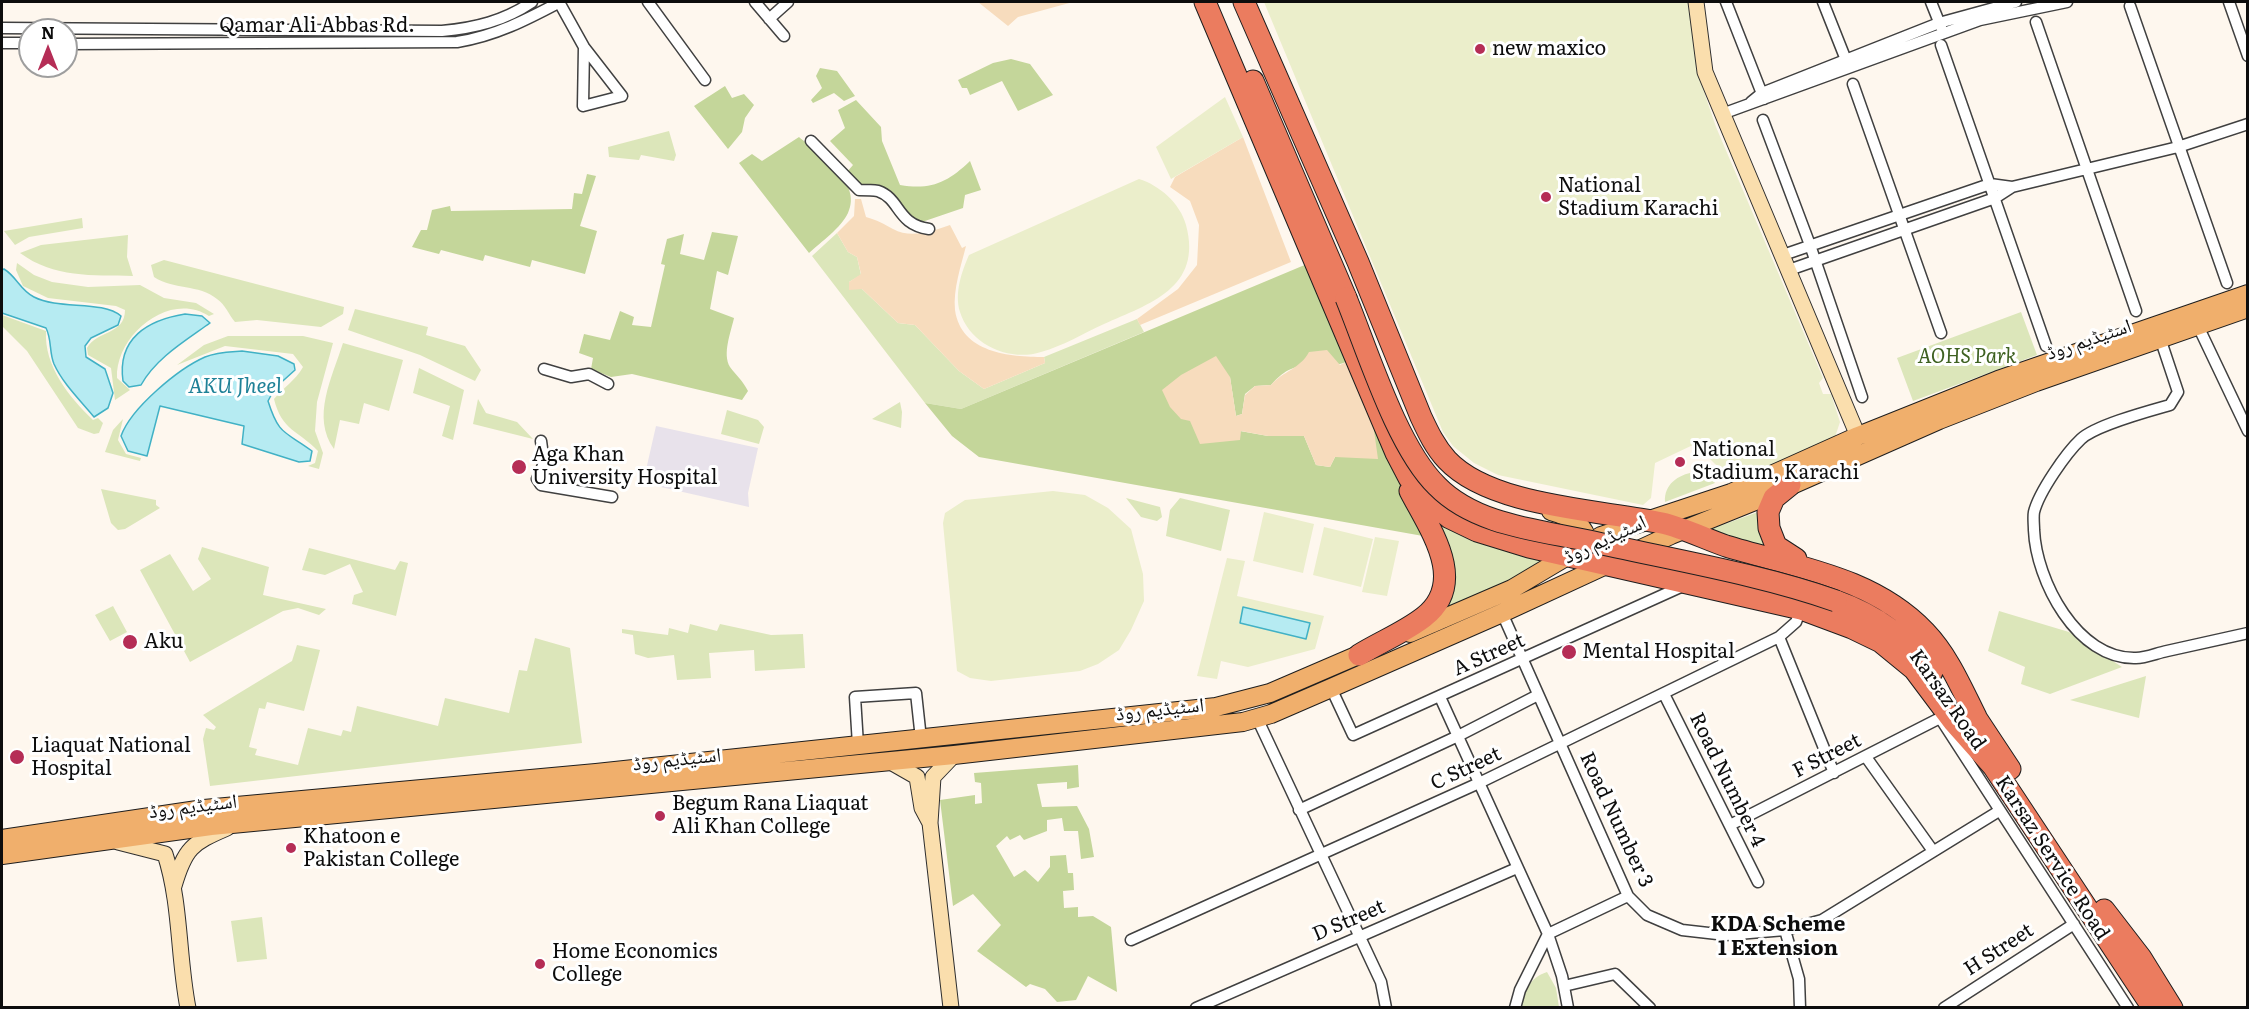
<!DOCTYPE html>
<html>
<head>
<meta charset="utf-8">
<style>
	body { margin:0 }
	#map { position:relative; width:2249px; height:1009px; overflow:hidden; background:#fef7ee; font-family:Literata,serif }
	canvas { display:block }
	.frame { position:absolute; inset:0; border:3px solid #0d0d0d; pointer-events:none }
	.north { position:absolute; left:18px; top:18px; width:60px; height:60px; box-sizing:border-box; background:#fff; border:2px solid #9e9e9e; border-radius:50%; rotate:0deg; font-size:16px; font-weight:700; line-height:24px; text-align:center; color:#0d0d0d }
	.north::after { content:''; display:block; margin:auto; width:21px; height:27px; background:#b52d56; clip-path:polygon(50% 0,100% 100%,50% 72%,0 100%) }
</style>
</head>
<body>
<div id="map">
<canvas width="2249" height="1009"></canvas>
<div class="frame"></div>
<div class="north">N</div>
</div>
<script>
const ctx = document.querySelector('canvas').getContext('2d');
ctx.lineJoin = 'round';
function paint(path, color) { ctx.fillStyle = color; ctx.fill(path, 'evenodd'); }
function stroke(path, color, width, dash) { ctx.strokeStyle = color; ctx.lineWidth = width; ctx.lineCap = dash ? 'butt' : 'round'; ctx.setLineDash(dash || []); ctx.stroke(path); }
function write(font, color, halo, rows, align = 'center') {
  ctx.font = font + ' Literata,"Noto Naskh Arabic",serif'; ctx.lineWidth = 6; ctx.setLineDash([]); ctx.textBaseline = 'middle'; ctx.strokeStyle = halo; ctx.fillStyle = color; for (const [text, x, y, turn = 0] of rows) {
    ctx.save(); ctx.translate(x, y); ctx.rotate((+turn || 0) * Math.PI / 180); ctx.textAlign = isNaN(turn) ? turn : align; if (halo) ctx.strokeText(text, 0, 0); ctx.fillText(text, 0, 0); ctx.restore();
  }
}
const industrial = new Path2D(`
	M656 426 758 448 748 493 749 507 643 483Z`);
const green = new Path2D(`
	M669 131 676 155 674 161 641 155 639 160 609 157 608 147Z
	M82 218 83 228 29 237 15 245 4 231Z
	M837 233 848 252 857 257 861 275 849 282 862 289 898 323 915 325 959 371 984 389 1045 363 1044 357 1137 319 1144 332 961 409 925 403 812 256Z
	M128 235 127 257 133 276C92 275 54 278 20 253L41 245Z
	M164 260 344 307 343 314 321 327 257 320 235 322C229 315 225 304 217 299 199 284 173 290 154 277L151 265Z
	M17 263 34 275 52 282 88 287 140 285 164 298 196 303 214 314 209 316C169 290 115 336 117 378L130 390 115 400 111 368 88 355 87 348C97 330 125 335 125 310L116 306 48 298 23 286 16 270Z
	M355 309 428 327 426 335 465 346 481 370 475 381 420 355 348 330Z
	M2021 312 2037 355 1913 401 1897 358Z
	M2 315 46 331C44 366 69 397 93 420L98 418 103 423 99 433 94 434 78 428 27 351 2 326Z
	M228 336H303L333 343 317 402 315 431 323 453 319 469 308 466 315 463 318 451C298 430 282 431 274 399 284 387 295 381 303 367L293 354 225 346 177 365 204 345Z
	M343 343 403 360 389 411 364 403 359 424 340 420 334 449C311 417 332 378 343 343Z
	M419 368 464 390 453 440 442 436 450 406 413 393Z
	M478 399 486 413 517 422 533 439 473 424Z
	M900 402 902 412 901 428 872 419Z
	M727 410 758 420 764 427 759 444 721 434Z
	M123 419 118 440 126 454 141 458 140 461 105 452 113 430Z
	M1694 472 1706 473 1715 483 1665 502C1664 484 1678 475 1694 472Z
	M101 489 156 500V505L160 508 125 529 118 530 111 523Z
	M1126 498 1160 507 1162 517 1157 521 1141 517Z
	M1180 498 1230 510 1221 551 1166 536 1170 510Z
	M1758 512 1771 547 1703 532Z
	M1433 514 1541 559 1533 568 1452 610 1448 609 1445 605Z
	M202 547 269 567 263 595 326 609 319 615 298 608 283 611 190 662 140 570 170 554 193 591 211 579 198 559Z
	M309 548 395 570 400 561 408 563 396 616 352 604 354 595 363 592 350 564 325 575 302 570Z
	M113 606 127 632 110 641 95 615Z
	M1999 611 2069 632 2122 667 2050 694 2021 684 2025 667 1988 651Z
	M690 624 717 631 720 624 771 635 803 634 805 668 755 671 754 650 709 653 711 678 677 680 674 655 648 658 635 654 633 635 622 633V629L668 635 669 628 688 633Z
	M535 638 570 648 582 743 210 786 203 739 206 728 214 730 216 727 203 715 292 661 297 645 320 650 304 711 267 702 265 709 259 708 249 747 257 749 255 755 298 765 308 728 341 736 343 730 351 732 357 706 438 726 445 698 509 713 519 670 527 671Z
	M2146 676 2139 718 2070 700Z
	M262 917 267 959 237 962 231 921Z
	M1547 972 1556 988 1559 1007 1520 1008C1525 991 1529 978 1547 972Z`);
const forest = new Path2D(`
	M1011 59 1030 64 1053 95 1018 111 1002 81 970 95 967 88H962L958 80 993 63Z
	M820 68 837 71 855 96 844 101 834 93 813 103 811 100 822 88 816 76Z
	M725 86 732 98 744 94 754 105 745 118 742 132 728 149 694 106Z
	M856 100 881 127 882 141 900 185C931 190 947 183 970 161L981 190 965 195 963 208 919 223 905 215 897 200 860 186 847 172 853 165 830 141 845 128 838 110Z
	M799 137C819 154 863 182 848 213 841 228 821 242 809 253L739 163 752 154 762 161Z
	M587 174 596 176 580 226 597 231 585 274 532 260 530 267 485 255 483 261 441 250 439 254 412 247 421 230H427L432 210 450 206 451 211 572 209 574 193 582 194Z
	M712 232 738 236 728 275 717 271 710 309 734 318C731 332 722 354 730 367 736 375 743 381 748 391L742 400 632 374 611 377 591 369 593 358 579 353 584 334 610 340 620 311 634 317 632 325 651 327 665 265 661 264 667 239 684 234 680 254 704 260Z
	M1307 264 1348 361C1319 375 1300 351 1271 385L1255 386 1245 394 1242 414 1236 416 1230 377 1190 420 1240 440V431L1268 436H1304L1316 465 1330 467 1335 457 1372 416 1423 536 979 457 952 436 925 403 961 409Z
	M1078 765 1079 787 1067 789V782L1037 784 1042 807 1077 806 1089 829 1094 857 1081 859 1078 831H1064L1062 818 1047 820V831L1024 840 1020 835 1010 840 1007 836 996 846 1014 877 1025 870 1038 882 1050 867V856L1066 855 1068 873H1073L1074 890 1063 891 1064 908 1078 907V917L1093 916 1111 927 1117 992 1088 976 1076 1000 1057 1002 1045 989 1030 984 1026 987 977 951 1001 925 973 894 953 906 940 800 975 795V804L982 803 981 783 975 782 974 773Z`);
const sand = new Path2D(`
	M978 2H1073L1018 17 1008 26Z
	M1243 137 1291 262 1140 325 1137 319 1178 289 1197 265 1199 225 1190 201 1170 187 1175 177Z
	M855 199H861L866 217C877 220 884 224 893 229 911 239 933 231 950 225L962 248 966 246C961 266 953 289 955 310 961 353 1010 357 1044 357L1045 363 984 389 959 371 915 325 898 323 862 289 849 290V282L861 274 857 257 848 252 837 233 854 216Z
	M1327 350 1340 365 1348 361 1372 416 1378 459 1335 457 1330 467 1316 465 1304 436H1268L1241 431 1240 440 1200 444 1190 421 1181 419 1170 407 1162 390 1181 375 1216 356 1230 377 1236 416 1242 414 1245 395 1255 386 1271 385C1283 371 1300 369 1309 352Z`);
const pitch = new Path2D(`
	M1264 2H1691L1698 74 1716 127 1823 378 1819 383 1823 394H1831L1840 422 1835 437 1739 479 1715 464 1695 444 1655 463 1651 498 1643 505 1498 475 1474 463 1453 446 1443 432Z
	M1225 97 1243 137 1171 179 1156 147Z
	M1139 179C1159 185 1180 203 1186 225 1203 288 1149 304 1104 324 1084 333 1063 346 1041 352 1010 362 970 345 960 312 954 293 962 271 969 255Z
	M1053 491 1085 495 1108 508 1131 529 1143 574 1144 601 1131 630 1119 650 1098 664 1080 671 991 681 970 678 957 671 943 523 945 513 965 500Z
	M1264 512 1314 524 1303 573 1253 561Z
	M1324 527 1373 539 1361 587 1313 575Z
	M1375 537 1399 541 1387 596 1362 592Z
	M1227 558 1245 561 1237 596 1324 616 1315 649 1248 667 1221 661 1217 679 1197 676Z`);
const water = new Path2D(`
	M4 269C17 277 20 290 34 297 59 310 102 300 121 316L118 325 91 338 85 346 86 357 105 369 113 393 108 408 94 417C81 401 63 384 54 364 49 352 52 340 46 328L2 313V270Z
	M185 314 202 316 210 323C185 341 156 358 141 385L129 387 123 381C117 338 148 320 185 314Z
	M242 351 278 356 294 364 295 370 275 388 268 401C279 436 285 431 312 451L310 461 299 462 242 444 244 426 160 406 147 456 128 451 121 436C131 408 178 369 205 357 217 352 229 352 242 351Z
	M1243 607 1310 623 1306 639 1240 623Z`);
const street = new Path2D(`
	M559 2 584 47 622 96 583 106 584 47
	M648 2 705 80
	M755 2 784 36
	M1726 2 1764 99
	M1823 2 1848 65
	M1931 2 1941 27
	M2229 2 2248 56
	M2130 6 2227 283
	M769 19 788 2
	M2036 22 2136 311
	M2 28 442 31C475 28 504 21 532 2
	M2 43H30
	M66 44 457 42C495 36 526 20 560 2
	M1941 45 2046 346
	M1853 84 1941 333
	M1751 102 1762 93 1939 23 2016 2
	M1722 114 1980 20 2067 2
	M1763 120 1810 245 1862 397
	M811 141 859 190C864 190 872 190 878 191 901 199 896 224 929 229
	M1783 255 1990 184 2012 187
	M1789 270 1995 198 2012 187 2178 147 2248 124
	M2198 326 2248 431
	M2160 338 2178 392 2170 405C2149 411 2096 425 2081 439 2066 453 2039 492 2034 512 2033 517 2034 525 2034 530 2036 580 2077 660 2136 658 2146 658 2157 653 2167 651 2194 645 2221 639 2248 633
	M544 369 571 377 589 374 608 384
	M541 441 544 463 537 479 541 485 612 497
	M1502 613 1628 896 1647 915 1682 930 1726 935 1785 930 1822 920 1999 811
	M1779 637 1834 773
	M1331 688 1353 735 1685 585
	M1664 694 1758 882
	M1440 697 1548 934 1562 976 1568 1008
	M1257 718 1381 982 1386 1008
	M1942 721 2128 1008
	M858 745 855 697 916 693 921 739
	M1866 757 1933 851
	M1299 810 1458 736 1538 695
	M1730 825 1940 718
	M1785 930 1799 979 1800 1008
	M1131 940 1479 783 1779 637 1796 622 1801 609
	M1564 986 1615 974 1650 1008
	M1196 1008 1517 868
	M1515 1008 1520 990 1548 934 1628 896
	M1944 1008 2074 924`);
const secondary = new Path2D(`
	M1696 2 1705 72 1858 436
	M889 761 917 777 922 808 930 823
	M118 842 165 854C181 903 178 957 188 1008
	M174 886C185 848 192 843 227 828
	M951 1008 930 823 933 777 954 755`);
const primary = new Path2D(`
	M1551 511C1569 516 1593 527 1584 550
	M1410 633 1512 589 1601 536 1731 493 1858 436 1998 380 2248 294
	M2 839 204 809 596 773 1216 707 1270 693 1370 650
	M2 855 211 826 954 755 1243 722 1271 714 1331 688 1502 613 1671 535 1760 499 1939 420 2036 382 2248 308`);
const highway = new Path2D(`
	M1205 2 1396 453 1409 478 1428 500 1450 518 1477 531 1529 547 1801 609 1852 628 1881 642 1914 669 1953 721 1993 766 2153 1008
	M1244 2 1358 262 1421 417C1428 432 1435 447 1447 460 1491 507 1601 510 1662 523 1681 527 1706 539 1726 546 1795 567 1873 577 1925 632 1948 656 1961 687 1976 717
	M1253 81 1346 298
	M1790 485 1774 498 1768 512 1769 528 1776 546 1796 559
	M1836 601C1873 614 1911 639 1932 672
	M1359 655C1380 642 1405 632 1424 617 1469 582 1429 528 1410 491
	M1969 707 2010 769
	M2104 910 2141 958 2172 1008`);
const highwayBridge = new Path2D(`
	M1346 298C1368 352 1397 447 1437 486 1475 525 1538 530 1589 541 1668 559 1760 574 1836 601`);
const markers = [
	[1480,49,6,"#b52d56"],
	[1546,197,6,"#b52d56"],
	[1680,462,6,"#b52d56"],
	[519,467,8,"#b52d56"],
	[130,642,8,"#b52d56"],
	[1569,652,8,"#b52d56"],
	[17,757,8,"#b52d56"],
	[660,816,6,"#b52d56"],
	[291,848,6,"#b52d56"],
	[540,964,6,"#b52d56"]
];
const streetNames = [
	["Qamar Ali Abbas Rd.",317,26],
	["اسٹیڈیم روڈ",2089,340,-19],
	["اسٹیڈیم روڈ",1605,540,-25],
	["A Street",1489,655,-24],
	["Karsaz Road",1947,700,55],
	["اسٹیڈیم روڈ",1160,710,-6],
	["F Street",1827,756,-27],
	["اسٹیڈیم روڈ",677,760,-6],
	["C Street",1466,769,-25],
	["Road Number 4",1727,780,64],
	["اسٹیڈیم روڈ",193,807,-7],
	["Road Number 3",1616,820,65],
	["Karsaz Service Road",2052,858,57],
	["D Street",1349,921,-23],
	["H Street",1999,950,-33]
];
const poiNames = [
	["new maxico",1492,49],
	["National",1558,186],
	["Stadium Karachi",1558,209],
	["National",1692,450],
	["Stadium, Karachi",1692,473],
	["Aga Khan",532,455],
	["University Hospital",532,478],
	["Aku",144,642],
	["Mental Hospital",1582,652],
	["Liaquat National",31,746],
	["Hospital",31,769],
	["Begum Rana Liaquat",672,804],
	["Ali Khan College",672,827],
	["Khatoon e",303,837],
	["Pakistan College",303,860],
	["Home Economics",552,952],
	["College",552,975]
];
const parkNames = [
	["AOHS Park",1967,357]
];
const waterNames = [
	["AKU Jheel",235,387]
];
const neighbourhoodNames = [
	["KDA Scheme",1778,925],
	["1 Extension",1778,949]
];
paint(industrial, '#e8e2eb');
paint(green, '#dce6ba');
paint(forest, '#c4d69a');
paint(sand, '#f7dcbd');
paint(pitch, '#ebeecb');
paint(water, '#b6ebf2');
stroke(water, '#41b1c5', 1.5);
stroke(street, '#404040', 13);
stroke(secondary, '#2f2f2f', 17);
stroke(primary, '#1e1e1e', 20);
stroke(highway, '#1e1e1e', 23);
stroke(street, '#fff', 10);
stroke(secondary, '#fadead', 15);
stroke(primary, '#f0af6c', 18);
stroke(highway, '#eb7c5f', 21);
stroke(highwayBridge, '#1e1e1e', 23, []);
stroke(highwayBridge, '#eb7c5f', 21);
for (const [x, y, r, color] of markers) { const dot = new Path2D(); dot.arc(x, y, r, 0, 2 * Math.PI); ctx.fillStyle = color; ctx.fill(dot); stroke(dot, '#fff', 2); }
write('20px', '#0d0d0d', '#fff', streetNames);
write('20px', '#0d0d0d', '#fff', poiNames, 'left');
write('italic 20px', '#3e6121', '#fff', parkNames);
write('italic 21px', '#1e8197', '#fff', waterNames);
write('bold 21px', '#0d0d0d', '#fff', neighbourhoodNames);
</script>
</body>
</html>
